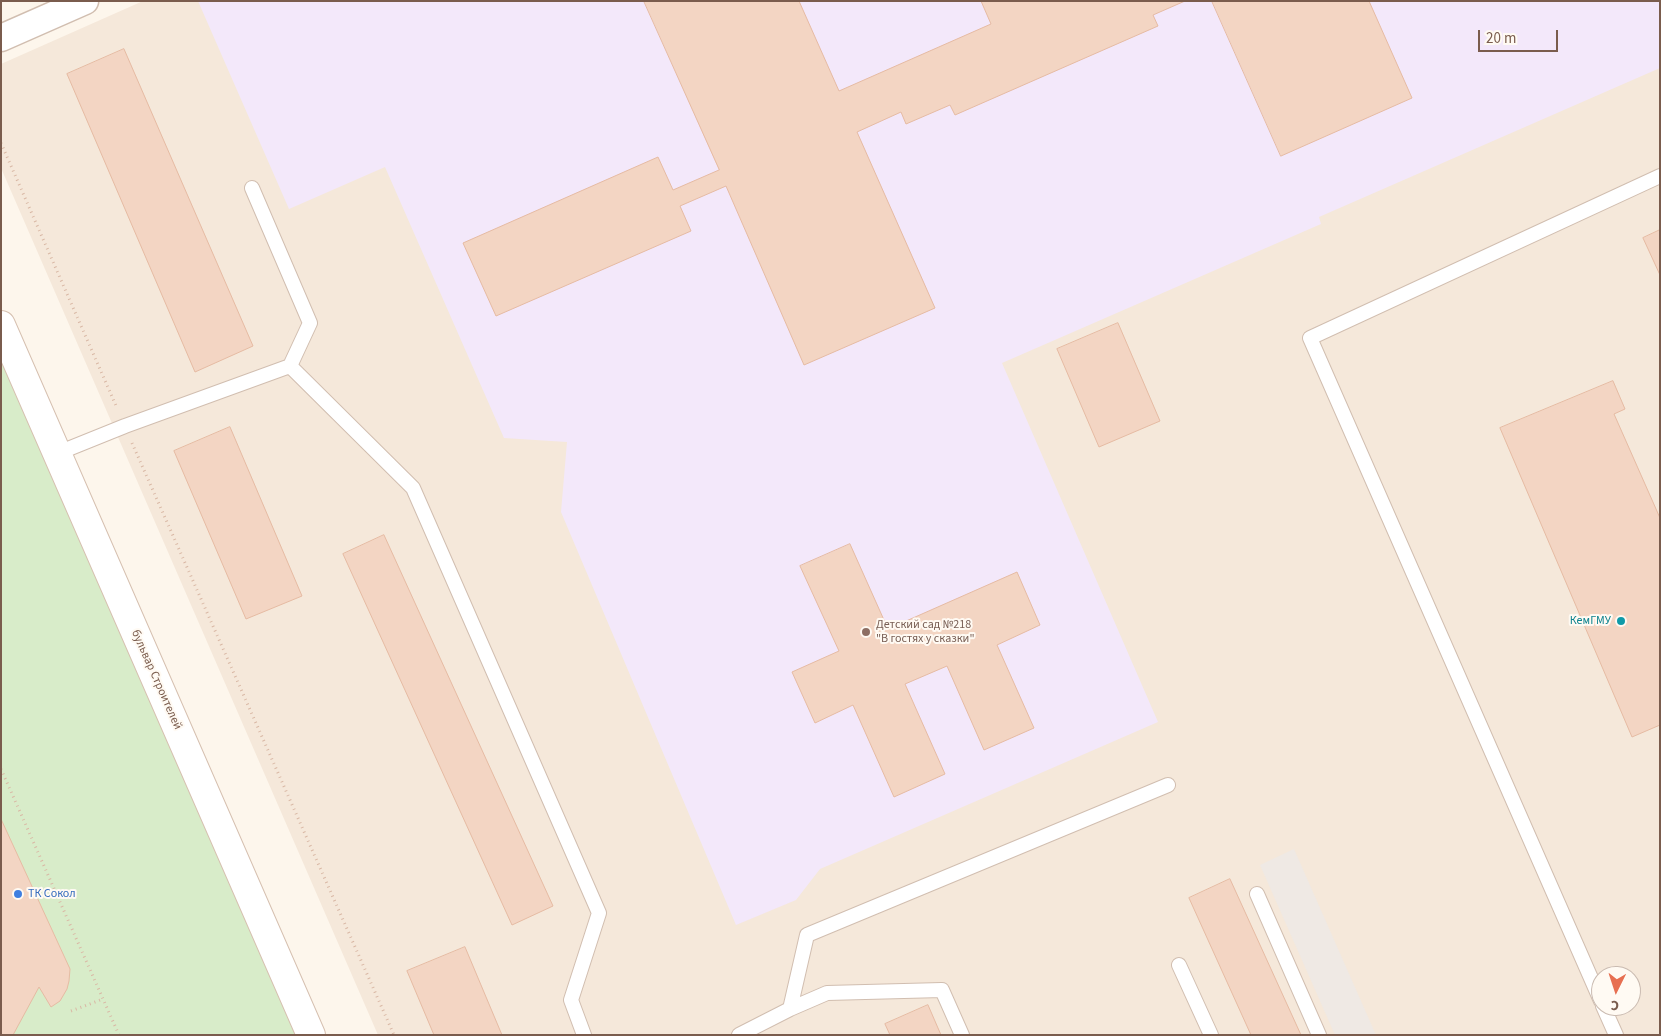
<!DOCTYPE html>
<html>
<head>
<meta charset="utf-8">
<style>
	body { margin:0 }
	#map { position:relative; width:1661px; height:1036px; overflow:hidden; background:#fdf6ec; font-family:"Source Sans 3",sans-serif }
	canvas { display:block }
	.frame { position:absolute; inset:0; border:2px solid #7a5c4d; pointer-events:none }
	.north { position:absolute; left:1591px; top:966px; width:50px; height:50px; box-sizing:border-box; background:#fffaf3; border:1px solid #cabbb1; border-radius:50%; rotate:184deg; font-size:14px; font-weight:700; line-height:20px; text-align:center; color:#7a5c4d }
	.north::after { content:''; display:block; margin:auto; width:18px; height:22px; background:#e76f51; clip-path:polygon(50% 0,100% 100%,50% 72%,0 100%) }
	.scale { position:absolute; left:1478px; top:30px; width:80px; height:22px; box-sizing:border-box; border:2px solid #7a5c4d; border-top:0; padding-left:6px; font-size:15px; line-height:18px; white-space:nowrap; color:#7a5c4d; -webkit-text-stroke:4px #fffaf3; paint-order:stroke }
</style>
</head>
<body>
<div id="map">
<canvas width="1661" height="1036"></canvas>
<div class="frame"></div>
<div class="north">С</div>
<div class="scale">20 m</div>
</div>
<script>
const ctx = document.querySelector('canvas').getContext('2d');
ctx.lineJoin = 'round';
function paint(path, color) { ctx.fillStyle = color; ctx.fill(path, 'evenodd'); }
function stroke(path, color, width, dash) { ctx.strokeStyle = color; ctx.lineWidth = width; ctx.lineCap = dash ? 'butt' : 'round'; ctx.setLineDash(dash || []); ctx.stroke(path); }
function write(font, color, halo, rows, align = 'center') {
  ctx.font = font + ' "Source Sans 3",sans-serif'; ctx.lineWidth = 4; ctx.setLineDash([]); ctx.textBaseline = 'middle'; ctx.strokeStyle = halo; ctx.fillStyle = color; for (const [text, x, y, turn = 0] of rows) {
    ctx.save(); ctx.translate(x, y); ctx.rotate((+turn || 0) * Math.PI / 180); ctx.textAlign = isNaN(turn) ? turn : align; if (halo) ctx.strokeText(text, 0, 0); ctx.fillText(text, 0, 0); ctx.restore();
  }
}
const residential = new Path2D(`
	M143 1H1660V1035H378L1 168V64ZM1601 976H1631V1006H1601Z`);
const industrial = new Path2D(`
	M1294 849 1376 1035H1335L1260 865Z`);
const education = new Path2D(`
	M198 1H1660V68L1319 217 1321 224 1002 363 1158 722 820 869 796 900 736 925 561 512 567 442 504 438 385 167 289 209Z`);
const green = new Path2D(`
	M1 325 311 1035H1Z`);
const building = new Path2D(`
	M644 1H799L839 91 991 24 981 1H1185L1153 15 1158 26 955 115 950 105 906 124 901 112 857 132 935 308 804 365 726 186 680 206 691 231 496 316 463 243 658 157 673 190 719 170Z
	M1212 1H1369L1412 98 1281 156Z
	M124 49 253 346 195 372 67 74Z
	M1660 230V275L1643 238Z
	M1118 323 1160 421 1099 447 1057 349Z
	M1613 381 1625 409 1614 414 1660 518V725L1632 737 1500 428Z
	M230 427 302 596 246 619 174 451Z
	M384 535 553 906 512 925 343 554Z
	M850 544 888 629 1017 572 1040 625 997 645 1034 728 984 750 947 666 905 684 945 774 894 797 853 705 815 723 792 672 839 651 800 566Z
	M1 819 70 969 69 981 67 989 60 1001 51 1007 39 987 13 1035H1Z
	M1230 879 1301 1035H1251L1189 898Z
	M465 947 502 1035H434L407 971Z
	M928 1005 941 1035H890L885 1024Z`);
const path = new Path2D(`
	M1 143 117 408
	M132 443 394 1035
	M1 769 119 1035
	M71 1011 103 999`);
const lane = new Path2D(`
	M252 188 310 323 290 366
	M58 453 125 426 290 366 413 488 599 913 571 1000 584 1035
	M1257 894 1319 1035
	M1179 965 1211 1035
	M1601 1001 1310 338 1660 176
	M1603 1006 1616 1035
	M790 1009 807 935 1168 785
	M739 1035 790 1009 827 993 942 990 962 1035`);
const street = new Path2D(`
	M1 38 85 1`);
const secondary = new Path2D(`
	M1 325 311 1035`);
const markers = [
	[1621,621,5,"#0f9aa8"],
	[866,632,5,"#8d6e63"],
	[18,894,5,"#3f7fe0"]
];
const cultureNames = [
	["КемГМУ",1611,621]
];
const educationNames = [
	["Детский сад №218",876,625],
	["\"В гостях у сказки\"",876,639]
];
const streetNames = [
	["бульвар Строителей",156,680,66]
];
const shopNames = [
	["ТК Сокол",28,894]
];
paint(residential, '#f5e8da');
paint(industrial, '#efe9e4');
paint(education, '#f3e8fa');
paint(green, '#d8ecc9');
paint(building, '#f3d5c3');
stroke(building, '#e6bba3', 1);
stroke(lane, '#d1beb0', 16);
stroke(street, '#d1beb0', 29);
stroke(secondary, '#d6c0b0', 30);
stroke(path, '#d9b8a5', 3, [1, 4]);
stroke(lane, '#fff', 14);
stroke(street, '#fff', 26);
stroke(secondary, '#fff', 28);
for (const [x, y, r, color] of markers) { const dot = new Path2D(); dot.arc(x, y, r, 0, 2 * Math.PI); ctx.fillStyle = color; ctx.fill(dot); stroke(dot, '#fffaf3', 2); }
write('12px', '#0d838f', '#fffaf3', cultureNames, 'right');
write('12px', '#785e54', '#fffaf3', educationNames, 'left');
write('12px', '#7a5c4d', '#fffaf3', streetNames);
write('12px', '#366cbe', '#fffaf3', shopNames, 'left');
</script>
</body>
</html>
